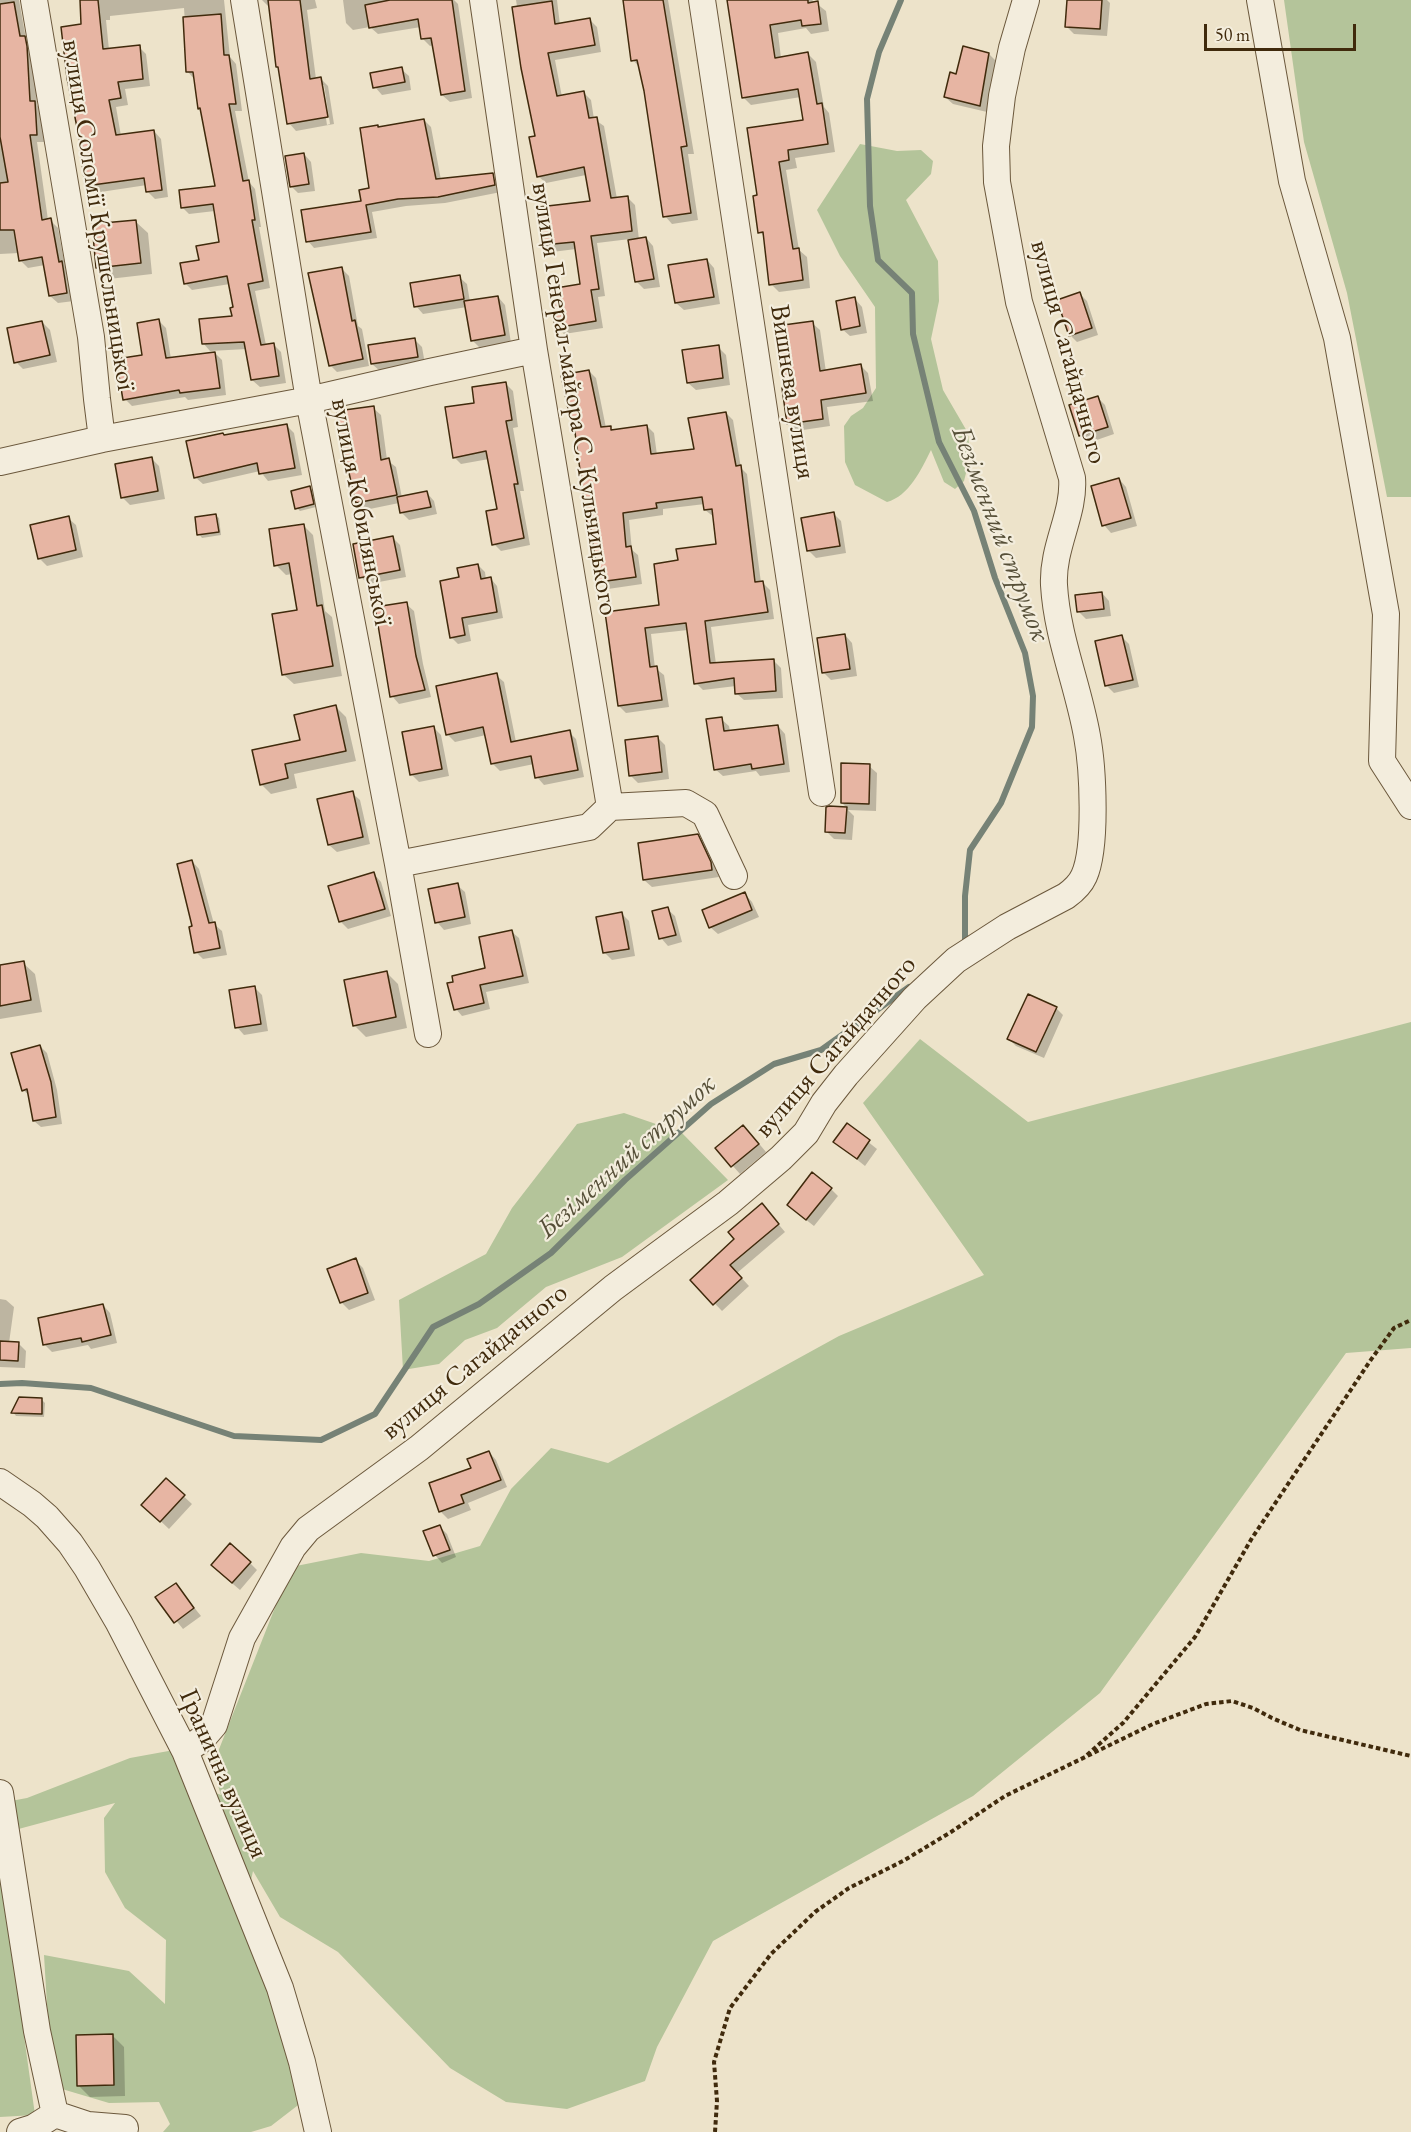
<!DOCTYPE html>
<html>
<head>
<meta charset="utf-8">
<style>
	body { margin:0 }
	#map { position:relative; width:1411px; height:2132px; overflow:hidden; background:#ede3ca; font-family:"EB Garamond",serif }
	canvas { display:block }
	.scale { position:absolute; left:1204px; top:24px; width:152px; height:27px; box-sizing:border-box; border:3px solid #402a0c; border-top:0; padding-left:8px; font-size:18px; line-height:21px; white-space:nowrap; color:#402a0c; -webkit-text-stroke:4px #f3eddd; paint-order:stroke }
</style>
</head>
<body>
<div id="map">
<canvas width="1411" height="2132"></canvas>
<div class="scale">50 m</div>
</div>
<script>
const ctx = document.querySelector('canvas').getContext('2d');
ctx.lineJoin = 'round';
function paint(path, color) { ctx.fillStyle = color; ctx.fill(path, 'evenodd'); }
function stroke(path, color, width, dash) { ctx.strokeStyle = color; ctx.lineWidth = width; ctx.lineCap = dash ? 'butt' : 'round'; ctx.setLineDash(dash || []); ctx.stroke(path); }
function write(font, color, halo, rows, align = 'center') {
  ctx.font = font + ' "EB Garamond",serif'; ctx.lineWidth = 4.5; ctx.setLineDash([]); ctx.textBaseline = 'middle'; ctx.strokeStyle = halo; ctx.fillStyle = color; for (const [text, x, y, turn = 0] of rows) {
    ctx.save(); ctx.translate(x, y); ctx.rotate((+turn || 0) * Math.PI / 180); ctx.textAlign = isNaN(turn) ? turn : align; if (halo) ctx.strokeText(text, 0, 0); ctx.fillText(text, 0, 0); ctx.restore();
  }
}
const green = new Path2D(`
	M1284 0H1411V497H1387L1347 293 1304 142Z
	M860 144 897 151 921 150 933 161 931 174 906 200 938 261 939 301 931 339 943 390 968 433 970 457 964 481 955 489 944 482 931 450C921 470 909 496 887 502L855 485 845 462 844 426 851 416 863 408 876 388 875 307 840 256 817 210Z
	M1411 1022V1348L1346 1353 1100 1693 973 1796 713 1941 657 2047 645 2081 567 2109 506 2102 450 2068 338 1952 280 1917 253 1871 243 1917 306 2099 271 2126 251 2132H163L170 2124 159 2102 109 2103 62 2089 49 2038 44 1955 129 1971 165 2004 166 1940 125 1908 105 1872 104 1818 115 1803 0 1834V1803L27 1798 130 1758 174 1750 182 1780 221 1795 212 1767 291 1567 361 1553 429 1561 480 1546 511 1489 551 1448 608 1463 839 1336 984 1275 863 1103 920 1039 1028 1122Z
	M624 1113 682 1133 728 1180 622 1257 546 1287 497 1328 465 1340 439 1364 403 1370 399 1300 486 1254 512 1208 577 1124Z
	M0 1863 35 2115 0 2117Z`);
const shadow = new Path2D(`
	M0 0H19L26 39 32 45 37 105 42 110 44 142H37L48 220H50L58 228 65 266 69 270 74 301 58 303 50 296 45 265 28 268 20 260 19 253 0 254Z
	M82 0H224L230 57 236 64 242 111H235L249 182 255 189 261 227H259L270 288 255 291 266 345 273 344 281 352 286 383 260 387 252 380 247 349 210 351 203 343 233 317 235 308 230 284 192 290 185 283 200 261 220 244 215 211 189 214 182 207 216 187 202 111 199 108 195 80 188 72 184 8 110 16V20H106L109 50 139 47 146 54 150 86 125 89 128 105 116 107 121 136 154 131 161 139 168 197 155 199 148 192 147 185 94 193 86 186Z
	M262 0H315L317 8 307 10 316 79 320 78 328 86 334 124 296 131 289 123 279 69 277 67 270 8ZM321 85H324L330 124 327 125Z
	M343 0H454L458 4 472 98 450 102 442 95 434 45 430 46 423 39 421 27 378 34 370 27 353 30 346 23Z
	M516 0H557L560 25 590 20 597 27 601 52 555 60 562 97 584 93 591 100 594 119 604 126 617 199 628 198 635 205 639 240 646 238 653 246 660 287 644 289 637 282 630 239 597 243 605 296 598 297 603 328 564 334 557 327 582 286 576 249 552 252 544 244 591 203 586 175 546 183 538 176 537 137Z
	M624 0H668L694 154H688L698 220 672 224 665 216 640 68 633 60Z
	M728 0H812L826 11 829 31 811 34 806 28 778 33 781 58 808 54 816 62 824 107 829 113 835 152 795 158 797 168 786 170 799 250 807 257 810 288 779 292 771 284 765 237 760 232 759 196 749 129 804 121 801 97 751 105 743 97Z
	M1068 0H1107L1110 3 1107 36 1074 34 1066 26Z
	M989 54 996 61 987 112 953 104 945 97 957 76Z
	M401 69 409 76 411 90 382 95 375 87Z
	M424 120 431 127 441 180 492 174 499 181 501 192 445 203 406 206 372 212 377 238 314 248 308 241 362 202 370 189 380 129Z
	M304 154 311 162 315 191 298 193 291 186Z
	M136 222 148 233 152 274 109 279 98 267Z
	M707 260 714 268 720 304 684 310 676 303Z
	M341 268 349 276 358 326 362 329 369 366 337 372 330 365Z
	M459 277 467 284 470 302 498 297 505 305 511 343 480 348 472 340 467 307 423 314 416 306Z
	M1080 294 1087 301 1098 335 1077 342 1070 335Z
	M855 299 862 307 867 333 850 336 842 329Z
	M159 321 166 328 171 359 215 353 222 360 226 395 188 400 185 397 132 406 125 399Z
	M42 322 50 330 57 362 23 369 16 362Z
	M812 323 820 330 826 372 861 366 868 373 873 401 827 407 830 426 796 431 789 423 787 388Z
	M415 340 422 347 425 364 380 371 372 364Z
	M718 347 726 355 730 385 696 390 688 383Z
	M589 371 596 378 606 428H610L614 431 647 426 654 433 657 455 696 451 726 413 733 420 741 468 747 474 761 583H763L770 590 774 619 711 627 716 664 773 660 781 668 783 698 744 700 736 693V686L703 690 696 683 688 630 651 634 655 668 664 675 669 707 626 713 619 706 607 613 660 606 680 562 718 546 714 517 705 510V504L663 509V515L629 520 632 550 638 555 642 584 608 589 601 582 592 526 589 522 576 421 571 417Z
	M506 384 513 391 518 427 513 428 524 491H520L530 545 501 551 494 544 499 510 489 459 461 464 454 457 476 405Z
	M1097 397 1105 405 1114 434 1088 443 1080 435Z
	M373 408 381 415 387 460 396 467 402 498 427 493 434 501 437 514 409 520 401 512 399 503 365 510 357 503Z
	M286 425 294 433 302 475 268 481 260 471 203 484 195 477 225 437Z
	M152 459 159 466 165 499 130 505 122 497Z
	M1119 479 1126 487 1137 526 1111 533 1104 525Z
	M310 488 313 491 316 507 300 511 297 508Z
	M834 514 841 521 846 553 816 558 808 550Z
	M215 515 219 518 221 535 202 538 199 534Z
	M68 518 76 525 83 557 47 566 39 558Z
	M304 526 313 535 325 611 332 617 342 676 294 684 284 675 298 611 292 574 286 575 276 565Z
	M393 538 400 545 406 577 368 584 361 577Z
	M478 565 485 572 486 580 491 579 497 586 503 618 468 625 471 641 458 644 451 637 460 579Z
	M1102 593 1109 601 1111 616 1086 619 1079 612Z
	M406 604 414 611 423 664 431 697 399 704 392 696Z
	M845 635 852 643 857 676 831 680 823 672Z
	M1122 637 1129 644 1139 687 1114 693 1107 686Z
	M496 675 504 682 516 742 569 732 576 739 584 777 544 785 537 777 534 764 500 771 493 764 486 735 455 742 448 735Z
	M336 707 346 717 356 761 294 774 297 788 271 794 261 784Z
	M721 719 729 726 730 732 778 726 785 734 790 772 760 776 756 771 723 776 715 769Z
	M434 728 441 735 449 776 419 782 411 774Z
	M658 738 665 745 669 779 638 783 630 775Z
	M869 766 877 773 876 811 848 810 854 816 852 840 834 839 826 831 828 809H848L842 803Z
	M352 793 360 800 370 844 337 852 329 845Z
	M697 836 705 843 719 877 652 887 644 880Z
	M192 861 199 869 214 924 222 931 227 955 203 959 196 952Z
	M374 874 381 882 391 916 348 929 340 921Z
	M457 885 465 892 471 924 444 930 437 922Z
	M745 894 752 902 759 917 718 934 710 927Z
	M667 909 675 916 682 942 668 946 661 938Z
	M621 913 629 921 635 956 612 960 605 953Z
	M512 932 519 938 529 983 486 992 490 1009 462 1016 456 1009 487 969Z
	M23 963 35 974 42 1012 0 1019V967Z
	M387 973 398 984 407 1028 366 1037 354 1025Z
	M255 988 262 995 268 1031 244 1035 237 1027Z
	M1056 1008 1063 1015 1044 1058 1016 1046 1009 1039Z
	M40 1046 47 1053 57 1090 62 1124 41 1127 34 1121 30 1096 23 1090Z
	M847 1125 877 1149 865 1166 835 1142Z
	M751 1134 766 1152 740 1174 717 1148Z
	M831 1189 838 1196 814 1226 796 1212Z
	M769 1213 785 1232 737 1273 749 1286 722 1311 692 1280 736 1239Z
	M355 1260 363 1268 375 1300 349 1310 341 1302Z
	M0 1299 6 1300 14 1307 9 1343H18L26 1351 25 1368 0 1367Z
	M103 1305 110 1313 117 1343 91 1349 88 1345 52 1352 44 1344Z
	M42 1400 45 1403 44 1417 16 1416 13 1412Z
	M489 1452 496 1460 507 1487 468 1503 471 1510 448 1519 440 1511 473 1469Z
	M166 1480 192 1504 169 1529 151 1512Z
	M439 1526 447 1534 456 1557 442 1563 435 1555Z
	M250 1563 257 1570 240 1590 220 1573Z
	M176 1585 201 1616 183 1629 158 1598Z
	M112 2035 124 2047 125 2096 90 2097 79 2086Z`);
const stream = new Path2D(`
	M901 0 879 52 867 99 870 206 878 260 912 293 913 334 939 442 974 511 995 578 1025 653 1033 696 1032 727 1001 803 970 850 965 896V943L962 945
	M0 1384 22 1383 91 1388 234 1436 321 1440 375 1414 433 1327 479 1304 551 1253 625 1180 711 1104 774 1064 821 1050 909 987`);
const building = new Path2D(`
	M80 0H98L103 49 140 45 143 79 118 82 121 98 109 100 116 135 154 130 162 190 146 192 144 178 85 186 80 147H81L67 78 61 27 81 24Z
	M268 0H300L310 79 321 77 328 117 287 124 278 67H276Z
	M390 0H452L465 91 441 95 431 38 421 39 418 19 369 28 365 5Z
	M623 0H663L687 146 681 147 691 213 663 217 644 91 637 60 631 61Z
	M727 0H808V3L818 1 821 24 802 26 801 20 770 25 775 58 808 52 817 104 822 103 828 144 788 150 789 160 779 162 793 249 799 248 803 280 769 285 763 232 758 233 753 196 757 195 747 128 803 120 798 89 742 98Z
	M1067 0H1102L1100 29 1065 27Z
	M552 1 555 24 590 18 595 45 548 53 557 96 584 91 589 118 597 117 611 198 628 196 632 231 591 236 599 289 591 290 596 321 555 328 550 289 580 284 574 242 543 245 539 207 590 201 584 167 537 177 529 137 535 136 521 68 512 7Z
	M14 2 20 36H25L27 46 30 101H35L37 135H30L42 220 51 218 59 262 62 261 67 293 49 296 42 257 19 261 14 230H0V183L8 182 0 137V4Z
	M221 14 224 55H229L236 104H229L243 181 249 180 255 220H252L263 281 248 284 261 345 274 343 279 376 251 380 244 342 202 344 199 319 232 316 230 308 233 307 227 276 184 284 180 263 199 260 196 246 219 242 213 204 181 208 179 190 215 186 200 108 198 109 193 72H186L183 17Z
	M963 46 989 53 980 106 944 97 950 72 956 74Z
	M402 67 405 82 373 88 370 73Z
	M424 119 436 179 493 173 495 185 438 197 398 199 366 205 371 232 306 242 301 210 361 201 359 190 369 188 360 128 378 125V127Z
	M304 153 309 184 290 187 285 156Z
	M136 220 141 263 96 268 92 224Z
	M646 237 654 279 635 282 628 240Z
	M707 259 714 297 675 303 668 265Z
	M342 267 352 321 355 320 363 359 329 366 308 273Z
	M460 275 464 299 414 307 410 283Z
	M1080 292 1092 328 1069 336 1057 300Z
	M498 296 505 335 471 341 464 301Z
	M855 297 860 326 841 330 836 301Z
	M159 319 166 358 215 352 220 388 180 393 179 390 123 400 116 359 142 355 137 323Z
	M42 321 50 355 14 363 7 328Z
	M813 321 820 371 861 364 866 393 821 400 823 419 787 424 782 388 785 387 776 326Z
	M415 338 418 357 371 364 368 345Z
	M719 345 723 378 687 383 682 350Z
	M589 370 601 427 611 426V430L647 425 651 454 694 449 688 418 726 412 736 466 741 465 755 582 763 581 768 612 705 621 710 663 774 659 776 691 735 694 734 678 694 684 686 623 645 628 650 667 657 666 662 700 618 706 605 612 659 605 654 564 678 560 676 549 716 544 712 509 704 510 702 497 656 503 657 508 623 513 626 547 631 546 636 577 599 582 590 523H587L573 417 570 418 561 375Z
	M506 382 512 420 506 421 518 484H514L524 538 492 545 486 511 497 509 486 451 453 458 445 407 474 403 472 387Z
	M1098 396 1108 427 1079 436 1069 405Z
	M374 406 381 460 389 458 397 495 356 503 343 447H342L337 411Z
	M287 424 295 468 259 474 257 463 194 478 186 441 223 433 224 435Z
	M152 457 158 491 121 498 115 464Z
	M1119 478 1131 518 1102 526 1091 486Z
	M310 486 314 504 295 509 291 491Z
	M427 491 431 507 400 513 397 497Z
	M834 512 840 546 807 551 801 518Z
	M216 514 219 532 197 535 195 517Z
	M69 516 76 550 38 559 30 525Z
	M304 524 317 606 322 605 333 666 282 675 272 614 297 610 289 563 274 566 269 529Z
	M393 536 400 570 359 578 353 544Z
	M478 564 481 579 491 577 497 612 462 618 465 635 450 638 440 581 459 577 457 568Z
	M1102 592 1104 609 1077 612 1075 595Z
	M407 602 416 656 425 690 390 697 375 607Z
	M845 634 850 669 822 673 817 638Z
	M1122 635 1133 680 1105 686 1095 641Z
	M497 673 511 742 570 730 578 770 535 778 531 756 491 764 483 727 446 735 436 686Z
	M336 705 346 751 285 764 288 778 260 785 252 750 300 740 294 715Z
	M722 717 724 731 778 725 784 764 752 769 751 764 714 770 706 719Z
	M434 726 442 769 410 775 402 732Z
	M658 736 662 772 629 776 625 740Z
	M841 763 870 764 869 804 841 803Z
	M353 791 363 837 328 845 317 799Z
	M829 806 847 807 845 833 825 832 826 807Z
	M698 834 711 862 712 870 643 880 638 843Z
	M192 860 209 923 215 922 220 948 194 953 189 927 192 926 177 864Z
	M374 872 385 909 339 922 328 886Z
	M458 883 465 917 435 923 428 889Z
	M745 892 752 910 709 928 702 910Z
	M668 907 676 935 659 939 652 911Z
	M622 912 629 949 603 953 596 917Z
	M512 930 523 976 480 985 484 1003 454 1010 447 983 453 982 452 976 485 968 479 937Z
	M24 961 31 1000 0 1006V965Z
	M387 971 396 1017 353 1026 344 980Z
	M255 986 261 1024 235 1028 229 990Z
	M1028 994 1057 1007 1036 1052 1007 1039Z
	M40 1045 51 1082 56 1117 33 1121 27 1089 22 1091 11 1053Z
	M847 1123 870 1140 857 1159 833 1142Z
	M743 1125 759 1144 731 1167 715 1148Z
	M812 1172 832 1188 806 1220 787 1205Z
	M762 1203 779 1224 730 1265 742 1278 713 1305 690 1280 734 1239 728 1232Z
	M356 1258 368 1293 340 1303 327 1269Z
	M103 1304 111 1335 82 1342 81 1338 43 1345 38 1318Z
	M0 1341 19 1342 18 1361 0 1360Z
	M19 1397 42 1398V1414L11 1413Z
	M489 1451 501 1480 461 1495 464 1503 439 1512 429 1483 471 1468 467 1459Z
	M166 1478 185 1495 160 1522 141 1505Z
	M440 1525 450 1550 433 1556 423 1531Z
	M230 1543 251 1562 232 1583 211 1565Z
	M176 1583 194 1608 174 1623 155 1597Z
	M113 2034 114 2085 77 2086 76 2035Z`);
const path = new Path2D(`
	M1087 1755 1123 1723 1195 1637 1252 1538 1370 1361 1394 1328 1411 1320
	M715 2132 717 2101 714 2062 730 2008 771 1954 815 1912 849 1888 903 1861 951 1832 1005 1796 1153 1724 1206 1704 1232 1701 1253 1708 1272 1718 1300 1730 1411 1756`);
const minor = new Path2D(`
	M34 0 91 337 97 399 102 439
	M244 0 309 400 398 864 428 1034
	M483 0 534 350 610 807
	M702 0 822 793
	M1260 0 1292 181 1337 338 1386 614 1382 761 1411 806
	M0 462 102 439 309 400 430 372 534 350
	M398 864 589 827 610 807 686 803 705 814 734 876
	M0 1482 32 1504 47 1517 70 1543 87 1568 119 1623 185 1751 280 1988 302 2062 318 2132
	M185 1751 202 1739 214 1725 242 1638 293 1547 308 1529 419 1448 613 1288 728 1203 781 1158 806 1133 824 1103 846 1075 915 998 956 960 1007 927 1066 896C1073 891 1080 885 1084 876 1097 847 1093 768 1087 736 1078 685 1057 637 1054 585 1052 547 1075 513 1072 478L1019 302 997 182 996 146 1002 96 1012 48 1026 0
	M0 1793 37 2031 55 2114
	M55 2114 88 2125 125 2128
	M20 2132 33 2128 55 2114`);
const streetNames = [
	["вулиця Соломії Крушельницької",98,215,81],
	["вулиця Сагайдачного",1068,352,75],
	["Вишнева вулиця",792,392,81],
	["вулиця Генерал-майора С. Кульчицького",574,399,81],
	["вулиця Кобилянської",361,512,79],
	["вулиця Сагайдачного",836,1047,-49],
	["вулиця Сагайдачного",475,1362,-39],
	["Гранична вулиця",223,1774,66]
];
const waterNames = [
	["Безіменний струмок",1000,534,69],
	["Безіменний струмок",627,1157,-42]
];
paint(green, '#b4c49a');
paint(shadow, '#0003');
stroke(stream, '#768276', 6);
paint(building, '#e7b5a3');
stroke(building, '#402a0c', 1.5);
stroke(minor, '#6b583c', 28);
stroke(path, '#402a0c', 4, [4.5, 3]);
stroke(minor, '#f3eddd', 26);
write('27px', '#402a0c', '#f3eddd', streetNames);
write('italic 28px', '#564f38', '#f3eddd', waterNames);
</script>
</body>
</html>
